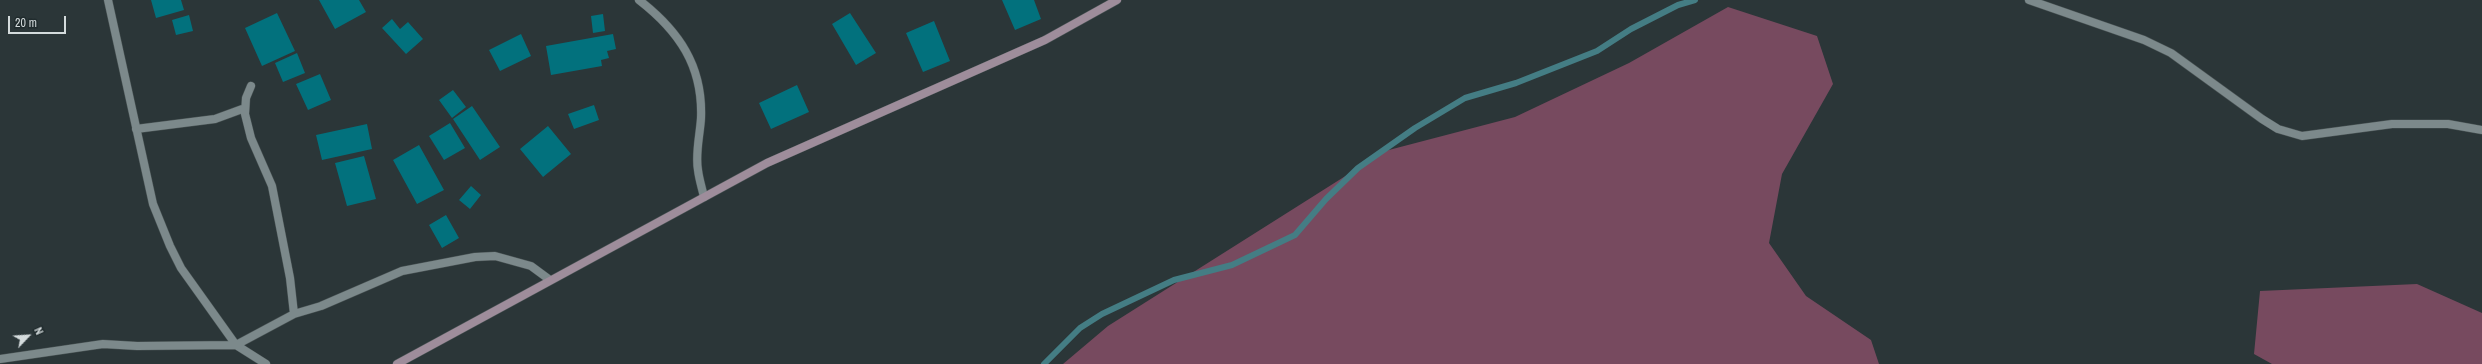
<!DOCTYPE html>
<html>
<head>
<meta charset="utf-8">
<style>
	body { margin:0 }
	#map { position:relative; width:2482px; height:364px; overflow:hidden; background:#2b3638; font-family:"Archivo Narrow",sans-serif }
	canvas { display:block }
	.north { position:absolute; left:8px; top:316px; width:40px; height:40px; -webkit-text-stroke:3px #212c2e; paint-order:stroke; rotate:65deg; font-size:11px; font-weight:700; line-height:16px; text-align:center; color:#d4dbdc }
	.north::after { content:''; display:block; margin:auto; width:14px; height:18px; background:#d4dbdc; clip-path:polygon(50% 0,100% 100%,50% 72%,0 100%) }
	.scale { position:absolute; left:8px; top:16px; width:58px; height:18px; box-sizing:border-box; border:2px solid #d4dbdc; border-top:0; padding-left:5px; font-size:12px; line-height:14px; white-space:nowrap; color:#d4dbdc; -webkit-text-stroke:3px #212c2e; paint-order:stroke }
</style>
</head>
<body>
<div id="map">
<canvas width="2482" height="364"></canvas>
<div class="north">N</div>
<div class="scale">20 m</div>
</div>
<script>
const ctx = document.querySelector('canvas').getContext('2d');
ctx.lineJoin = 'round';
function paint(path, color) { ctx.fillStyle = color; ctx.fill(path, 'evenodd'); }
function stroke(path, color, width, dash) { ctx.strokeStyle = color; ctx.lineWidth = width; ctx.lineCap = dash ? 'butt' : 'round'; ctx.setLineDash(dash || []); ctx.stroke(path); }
const green = new Path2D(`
	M1728 7 1817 36 1833 84 1782 174 1769 243 1806 296 1871 340 1879 364H1063L1108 326 1385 151 1515 117 1629 63Z
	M2417 284 2482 313V364H2272L2254 354 2260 291Z`);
const stream = new Path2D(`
	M1044 364 1080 328 1102 314 1174 280 1232 265 1295 235 1326 199 1358 168 1415 128 1465 98 1516 83 1597 51 1631 29 1678 5 1695 0`);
const building = new Path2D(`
	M151 0H181L184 10 156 18Z
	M319 0H359L366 12 335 29Z
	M1002 0H1034L1041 19 1015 30Z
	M277 13 295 51 262 66 245 28Z
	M850 13 876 53 856 65 832 24Z
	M603 14 605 31 593 33 591 16Z
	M189 15 193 31 176 35 172 20Z
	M392 19 400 29 408 22 423 39 406 54 382 28Z
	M934 21 950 61 923 72 906 33Z
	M521 34 531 56 500 71 489 50Z
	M613 34 616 49 607 51 609 58 601 60 602 66 551 75 546 46Z
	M297 53 305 73 283 82 275 63Z
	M320 74 331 100 308 110 296 84Z
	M797 85 809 112 771 129 759 103Z
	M453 90 466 107 452 118 439 100Z
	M594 105 599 120 574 129 568 114Z
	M472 106 500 147 480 160 453 119Z
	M450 123 465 148 444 160 429 136Z
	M367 124 372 149 322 160 316 135Z
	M548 126 571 154 543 177 520 149Z
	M419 145 444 190 417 204 393 160Z
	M364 156 376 199 347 206 335 163Z
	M471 186 481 195 470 209 459 200Z
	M446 215 459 238 442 248 429 225Z`);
const street = new Path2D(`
	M108 0 153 204 170 246 181 268 236 345 266 364
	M639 0C679 31 703 66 701 118 700 135 695 154 698 170 699 179 702 188 704 197
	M2029 0 2144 40 2171 53 2262 119 2278 129 2302 136 2392 124H2448L2482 130
	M251 86 246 98 245 114 251 138 272 186 290 278 294 314
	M136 129 215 119 245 108
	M0 359 103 344 137 346 236 345 294 314 321 306 402 271 475 257 495 256 531 266 550 280`);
const secondary = new Path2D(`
	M397 364 767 163 1045 40 1117 0`);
paint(green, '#774a5f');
stroke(stream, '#447d84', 6);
paint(building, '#02717d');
stroke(street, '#495354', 9);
stroke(secondary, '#495354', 9);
stroke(street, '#7c898b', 8);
stroke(secondary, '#9e8d9b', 8);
</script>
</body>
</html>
